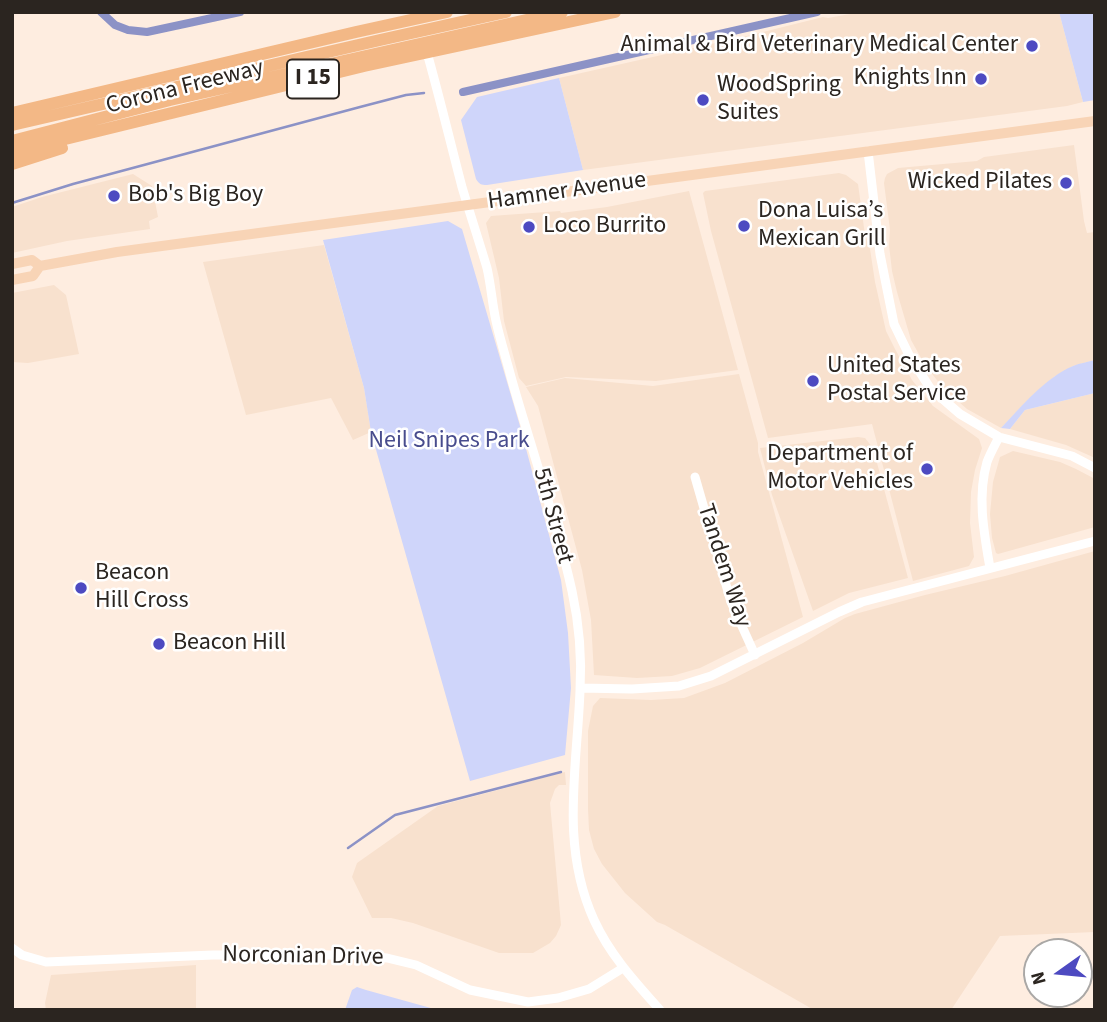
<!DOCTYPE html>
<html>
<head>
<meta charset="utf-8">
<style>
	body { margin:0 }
	#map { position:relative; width:1107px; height:1022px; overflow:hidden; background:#feede0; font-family:"Source Sans 3",sans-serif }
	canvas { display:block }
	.frame { position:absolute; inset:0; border:14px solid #2b2520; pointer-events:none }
	.north { position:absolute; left:1023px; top:938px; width:70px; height:70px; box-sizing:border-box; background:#fff; border:2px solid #aaa8a6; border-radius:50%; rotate:255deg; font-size:19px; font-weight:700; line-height:28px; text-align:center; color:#2b2520 }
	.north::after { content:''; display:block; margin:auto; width:24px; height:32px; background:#4d4ac1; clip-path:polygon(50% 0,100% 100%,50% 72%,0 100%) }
</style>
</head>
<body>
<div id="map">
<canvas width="1107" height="1022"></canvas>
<div class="frame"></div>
<div class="north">N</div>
</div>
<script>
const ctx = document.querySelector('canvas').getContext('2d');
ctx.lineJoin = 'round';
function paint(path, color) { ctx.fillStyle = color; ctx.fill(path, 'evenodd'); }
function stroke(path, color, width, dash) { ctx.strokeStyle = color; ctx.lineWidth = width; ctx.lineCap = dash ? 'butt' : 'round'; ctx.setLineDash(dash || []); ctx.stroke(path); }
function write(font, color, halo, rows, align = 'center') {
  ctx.font = font + ' "Source Sans 3",sans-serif'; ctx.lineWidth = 5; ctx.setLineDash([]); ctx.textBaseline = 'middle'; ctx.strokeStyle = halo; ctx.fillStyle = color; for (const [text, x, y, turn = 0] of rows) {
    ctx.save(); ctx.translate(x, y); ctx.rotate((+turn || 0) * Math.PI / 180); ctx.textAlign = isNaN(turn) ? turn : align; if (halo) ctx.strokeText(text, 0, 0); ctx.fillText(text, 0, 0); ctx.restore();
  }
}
const built = new Path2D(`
	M861 12H1059L1083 102 1067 106 583 170 559 78 751 35 823 17 828 18Z
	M1074 145 1084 221 1087 233 1095 232V360L1073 366 1054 377 1030 398 1001 428 967 409 944 389 925 365 911 340 897 292 892 271 889 245 890 230 884 183 885 178 887 174 898 168 977 161 984 157Z
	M839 173 846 175 858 184 865 235 870 249 875 282 886 331 895 349 912 380 933 406 979 439 982 448 975 470 971 492 970 523 974 557 969 566 913 581 872 424 768 438 711 231 703 193 705 191Z
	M133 174 152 186 158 217 149 221 150 229 67 241 12 253V207L42 197Z
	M689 191 738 370 656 381 566 377 526 386 519 378 504 321 499 278 486 223 491 216 560 211 561 213 607 207Z
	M324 245 364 388 368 413 371 432 353 440 331 398 246 415 203 262Z
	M54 285 66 295 79 354 28 363 12 362V293Z
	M739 374 758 443V452L803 617 700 668 672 676 637 678 594 675 591 620 582 570 538 406 526 387 565 378 653 386Z
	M1095 393V458L1066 445 1010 429 1025 410Z
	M858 437 865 438 873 448 908 578 849 593 813 611 772 495 760 448Z
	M1013 451 1060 462 1076 469 1095 479V527L998 554 996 553 992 538 990 514 993 482 1000 457Z
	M1095 551V932L1000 936 951 1010H814L665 925 657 922 625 893 602 864 594 849 589 830 588 809V731L593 706 600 698 651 700 684 698 725 683 803 643 845 618 855 614 925 595 1005 576Z
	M565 772 566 785H559L555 789 550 803 561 925 556 936 550 943 533 953H499L413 923 391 918H372L352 877 357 863 438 806Z
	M196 965V1010H46L45 1003 51 975Z`);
const green = new Path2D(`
	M1059 12H1095V100L1083 102Z
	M559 78 583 170 487 185C481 185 479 184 476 179L461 120 477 97Z
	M448 221 462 229 520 426 561 580 568 633 571 688 565 755 470 781 371 432 364 388 323 240Z
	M1095 360V393L1025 410 1010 429 1001 428C1021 407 1046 377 1073 366 1080 363 1088 362 1095 360Z
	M357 987 366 990 438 1010H345L352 990Z`);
const stream = new Path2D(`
	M12 203 73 184 360 107 406 95 424 93
	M348 848 395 815 561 772`);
const canal = new Path2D(`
	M101 12 115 25 128 30 147 32 240 12
	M463 92 817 12`);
const minor = new Path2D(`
	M426 49C439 95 450 141 462 187 470 214 479 241 487 268 491 285 492 303 496 321 500 339 506 358 511 377 531 448 556 518 572 591 579 623 582 657 580 691 577 769 560 846 594 920 610 955 635 982 660 1010
	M868 151 880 254 894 324 909 355 930 388 960 414 999 437 1072 456 1095 468
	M695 477 731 602 755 655
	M990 568C984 533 977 497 987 462 990 454 995 445 999 437
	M580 688 632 689 679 686 711 676 839 612 862 602 1095 541
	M12 948 22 955 46 962 213 955H354L387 958 416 965 470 990 528 1002 558 998 589 989 623 968`);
const major = new Path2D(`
	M12 264 32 260 40 266
	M12 280 33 276 40 266 117 252 1095 121`);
const highway = new Path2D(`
	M12 113 356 32 447 12
	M12 125 380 40 506 12
	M12 141 170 100 562 12
	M12 152 364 66 615 12
	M12 164 62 148`);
const markers = [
	[1032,46,7,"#4d4ac1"],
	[981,79,7,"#4d4ac1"],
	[703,100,7,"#4d4ac1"],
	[1066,183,7,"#4d4ac1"],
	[114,196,7,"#4d4ac1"],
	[744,226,7,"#4d4ac1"],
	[529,227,7,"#4d4ac1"],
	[813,381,7,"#4d4ac1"],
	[927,469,7,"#4d4ac1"],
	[81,588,7,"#4d4ac1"],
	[159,644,7,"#4d4ac1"]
];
const shields = [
	[313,79,52]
];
const shieldNames = [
	["I 15",313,79]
];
const poiNames = [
	["Animal & Bird Veterinary Medical Center",1018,46,"right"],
	["Knights Inn",967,79,"right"],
	["WoodSpring",717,86],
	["Suites",717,114],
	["Wicked Pilates",1052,183,"right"],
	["Bob's Big Boy",128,196],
	["Dona Luisa’s",758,212],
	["Mexican Grill",758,240],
	["Loco Burrito",543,227],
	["United States",827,367],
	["Postal Service",827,395],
	["Department of",913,455,"right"],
	["Motor Vehicles",913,483,"right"],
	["Beacon",95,574],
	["Hill Cross",95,602],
	["Beacon Hill",173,644]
];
const streetNames = [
	["Corona Freeway",185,88,-14],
	["Hamner Avenue",567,192,-8],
	["5th Street",552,516,75],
	["Tandem Way",723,566,72],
	["Norconian Drive",303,957,1]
];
const parkNames = [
	["Neil Snipes Park",449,442]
];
paint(built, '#f8e1ce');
paint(green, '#cfd5fa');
stroke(stream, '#8c92c6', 2.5);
stroke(canal, '#8c92c6', 8);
stroke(minor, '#fff', 9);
stroke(major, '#f8d4b6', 10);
stroke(highway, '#f3b886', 12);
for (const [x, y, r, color] of markers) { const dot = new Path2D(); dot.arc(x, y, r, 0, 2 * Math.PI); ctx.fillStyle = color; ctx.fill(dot); stroke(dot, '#fff', 2.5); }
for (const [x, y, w] of shields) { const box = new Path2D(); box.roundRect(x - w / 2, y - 19.5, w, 39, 5); ctx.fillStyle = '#fff'; ctx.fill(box); stroke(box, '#2b2520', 2); }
write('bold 23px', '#2b2520', null, shieldNames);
write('24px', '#2b2520', '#fff', poiNames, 'left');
write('24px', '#2b2520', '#fff', streetNames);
write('24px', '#484c8d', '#fff', parkNames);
</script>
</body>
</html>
